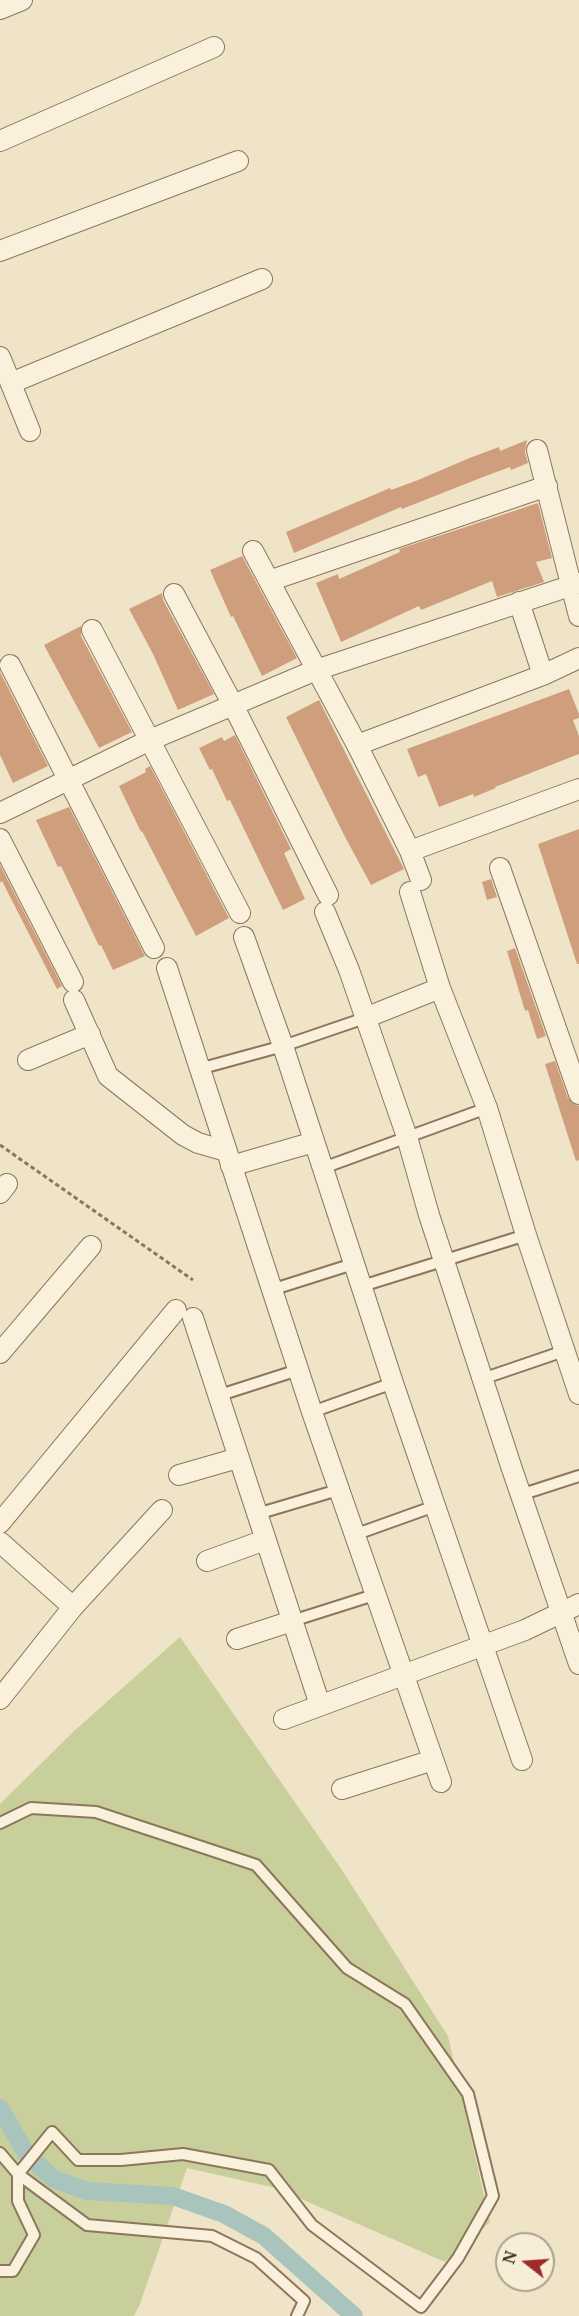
<!DOCTYPE html>
<html>
<head>
<meta charset="utf-8">
<style>
	body { margin:0 }
	#map { position:relative; width:579px; height:2316px; overflow:hidden; background:#f0e4c8; font-family:"Noto Serif",serif }
	canvas { display:block }
	.north { position:absolute; left:495px; top:2232px; width:60px; height:60px; box-sizing:border-box; background:#f7eed8; border:2px solid #ada18e; border-radius:50%; rotate:287deg; font-size:16px; font-weight:700; line-height:24px; text-align:center; color:#3d2e20 }
	.north::after { content:''; display:block; margin:auto; width:21px; height:27px; background:#9e2a2b; clip-path:polygon(50% 0,100% 100%,50% 72%,0 100%) }
</style>
</head>
<body>
<div id="map">
<canvas width="579" height="2316"></canvas>
<div class="north">N</div>
</div>
<script>
const ctx = document.querySelector('canvas').getContext('2d');
ctx.lineJoin = 'round';
function paint(path, color) { ctx.fillStyle = color; ctx.fill(path, 'evenodd'); }
function stroke(path, color, width, dash) { ctx.strokeStyle = color; ctx.lineWidth = width; ctx.lineCap = dash ? 'butt' : 'round'; ctx.setLineDash(dash || []); ctx.stroke(path); }
const green = new Path2D(`
	M180 1637 342 1870 448 2036 490 2222 445 2262 276 2188 187 2168 140 2304 134 2316H0V1804L74 1731Z`);
const canal = new Path2D(`
	M0 2108 27 2155 54 2179 87 2191 173 2196 224 2214 264 2236 354 2316`);
const building = new Path2D(`
	M527 440 525 452 528 463 511 470 510 467 483 477 402 509 401 507 294 553 286 532 390 488 391 490 418 480 472 457 499 447 500 451Z
	M538 503 552 558 536 562 544 582 497 597 492 581 421 610 419 606 341 642 316 583 338 574 339 579 400 552 399 549Z
	M242 556 297 658 262 676 233 616 231 617 210 570Z
	M162 593 163 600 214 694 178 710 153 654 129 609Z
	M81 626V636L132 732 99 748 44 645Z
	M0 672 48 766 13 783 0 755Z
	M569 689 579 714V718L573 720 579 736V754L495 787 496 788 474 797 473 794 439 807 426 774 418 777 407 749Z
	M319 700 404 869 371 885 344 835 286 717Z
	M235 735 291 849 284 853 305 899 283 910 230 800 227 801 212 769 210 770 199 748 222 737 224 741Z
	M150 766 229 918 196 936 142 831 141 832 119 786 146 772 145 769Z
	M69 807 145 956 113 970 101 945 99 946 61 866 58 867 36 820Z
	M579 829V964H577L538 844Z
	M0 865 62 986 57 989 2 881 0 883Z
	M491 879 497 897 487 900 482 882Z
	M515 948 546 1036 537 1039 528 1010 525 1011 507 951Z
	M555 1061 568 1098 572 1103 579 1106V1160L576 1161 545 1064Z`);
const path = new Path2D(`
	M0 1145 193 1280`);
const lane = new Path2D(`
	M199 1069 283 1046 365 1018
	M323 1168 487 1108
	M362 1286 526 1235
	M271 1290 353 1264
	M482 1379 564 1351
	M217 1396 298 1370
	M312 1412 393 1383
	M520 1495 579 1476
	M257 1514 338 1490
	M354 1535 435 1506
	M292 1621 374 1595
	M0 1823 31 1808 96 1812 256 1865 347 1968 405 2004 468 2094 493 2196 458 2258 421 2307 312 2225 269 2170 183 2154 121 2160H78L52 2132 18 2174V2201L34 2235 13 2271H0
	M0 2153 18 2174 87 2225 212 2236 256 2258 304 2301 297 2316`);
const street = new Path2D(`
	M0 9 22 0
	M0 141 214 47
	M0 251 238 161
	M0 357 30 431
	M11 383 262 279
	M537 450 579 616
	M253 551 357 745 410 851 579 789
	M269 581 547 486
	M174 594 233 705 328 895
	M519 602 543 675
	M92 630 240 913
	M10 665 154 948
	M357 745 543 675 579 658
	M0 813 150 740 316 670 579 583
	M0 839 73 982
	M410 851 421 880
	M500 868 579 1094
	M410 892 440 988 487 1108 526 1235 579 1394
	M325 912 349 970 407 1137 429 1215 512 1469 579 1664
	M244 937 283 1046 393 1383 522 1760
	M167 968 312 1412 441 1782
	M74 1000 108 1076 183 1135 198 1143 226 1151
	M365 1018 440 988
	M28 1060 90 1034
	M231 1166 314 1142
	M0 1193 7 1184
	M193 1318 320 1705
	M0 1353 91 1246
	M179 1475 238 1458
	M0 1523 176 1310
	M0 1542 73 1607
	M207 1561 265 1540
	M237 1639 292 1621
	M0 1699 73 1607 162 1510
	M284 1719 525 1630 579 1604
	M342 1789 433 1760`);
paint(green, '#c9cf9b');
stroke(canal, '#a9c4bc', 18);
paint(building, '#cf9f7d');
stroke(lane, '#8d765c', 14);
stroke(street, '#8d765c', 22);
stroke(path, '#8d765c', 3, [4.5, 3]);
stroke(lane, '#faf1dc', 10);
stroke(street, '#faf1dc', 20);
</script>
</body>
</html>
